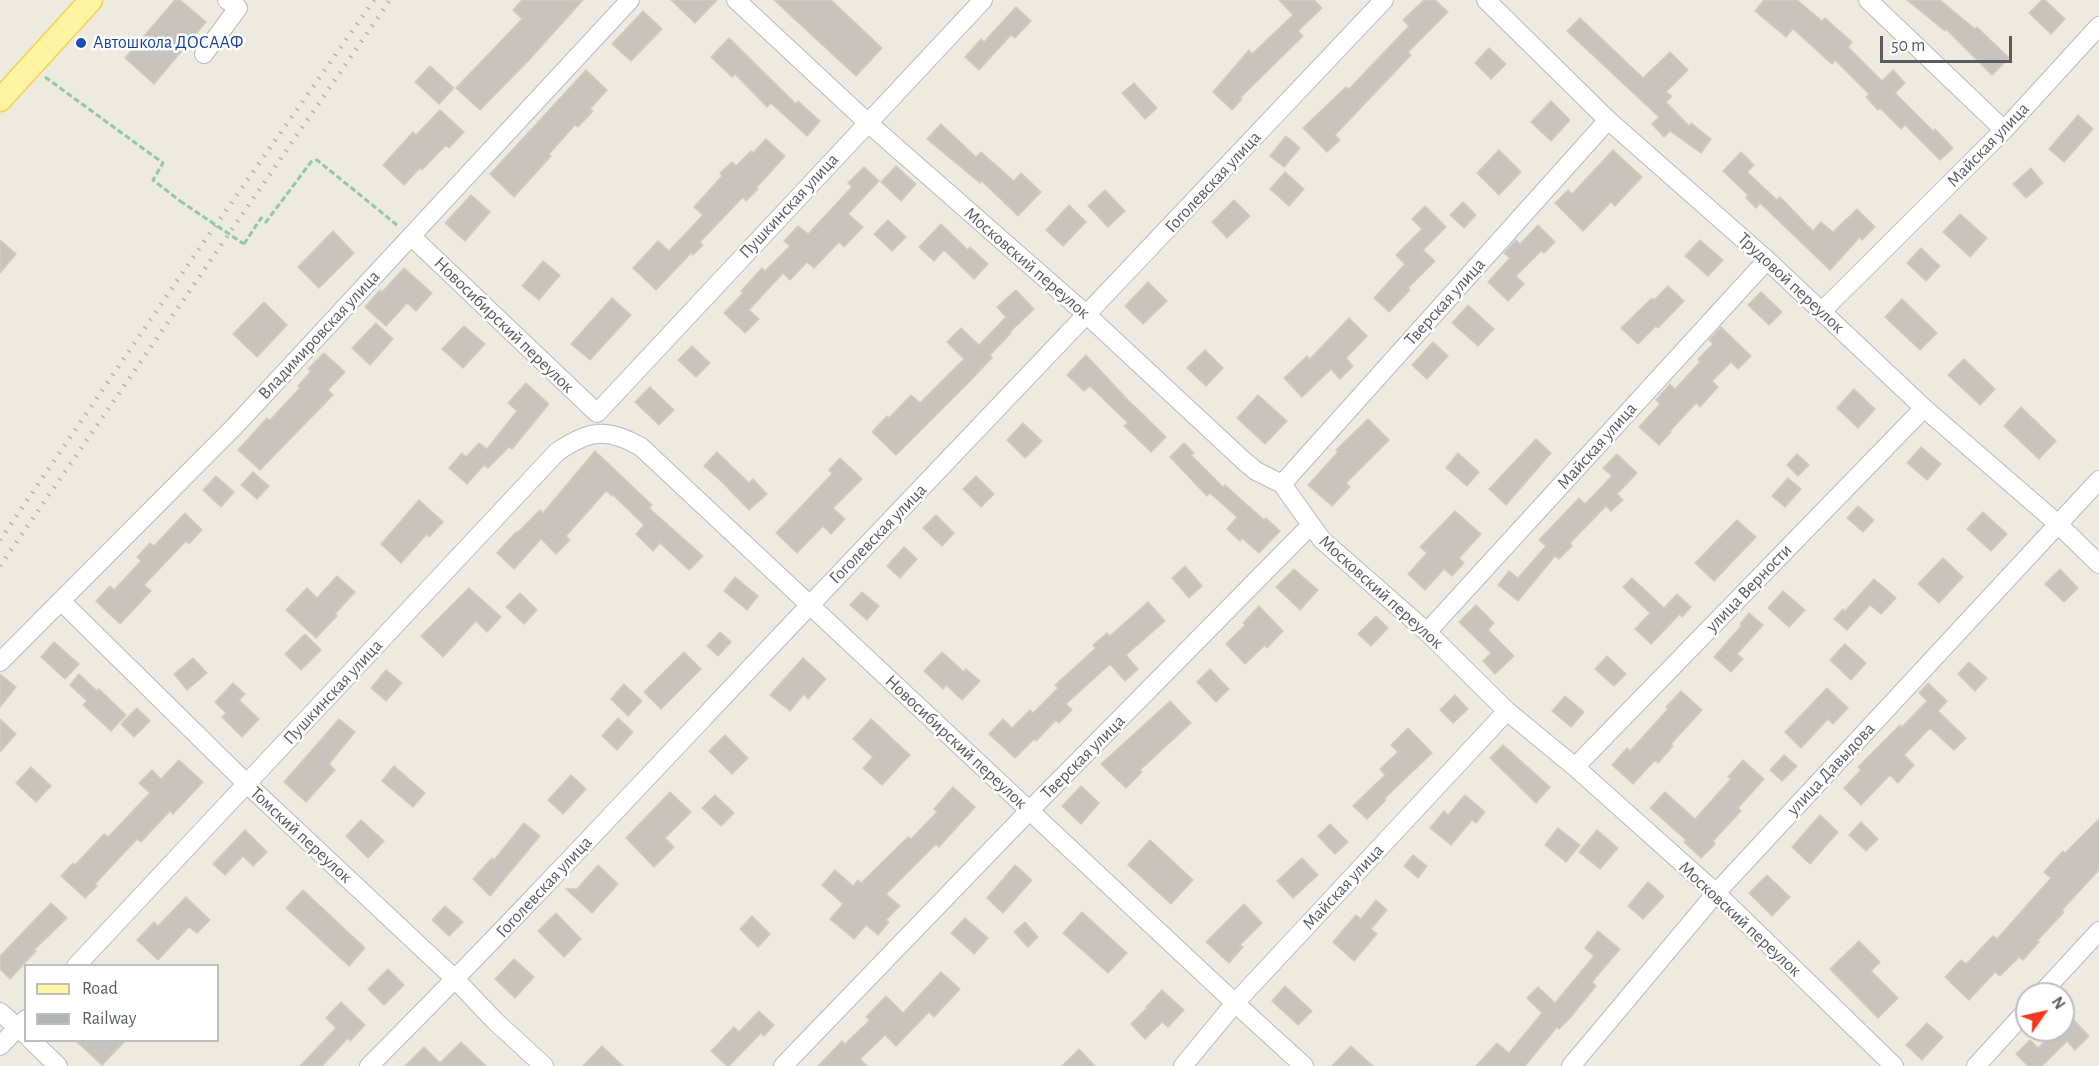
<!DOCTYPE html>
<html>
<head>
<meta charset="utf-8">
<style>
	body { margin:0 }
	#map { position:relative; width:2099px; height:1066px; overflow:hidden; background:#edeadf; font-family:"Alegreya Sans",sans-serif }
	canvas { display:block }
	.legend { position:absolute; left:24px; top:964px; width:195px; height:78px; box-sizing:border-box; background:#fff; border:2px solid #bcbec0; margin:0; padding:8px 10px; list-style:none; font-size:18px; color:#585c62 }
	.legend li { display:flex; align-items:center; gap:12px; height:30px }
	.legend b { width:30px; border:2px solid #bcbec0 }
	.north { position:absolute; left:2015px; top:982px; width:60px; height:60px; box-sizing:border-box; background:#fff; border:2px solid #bcbec0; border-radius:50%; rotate:56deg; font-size:16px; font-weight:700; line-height:24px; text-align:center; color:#585c62 }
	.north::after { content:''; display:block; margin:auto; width:21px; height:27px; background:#f4371e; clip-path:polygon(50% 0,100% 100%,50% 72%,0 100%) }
	.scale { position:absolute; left:1880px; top:36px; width:132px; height:27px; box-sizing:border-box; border:3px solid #585c62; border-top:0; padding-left:8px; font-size:18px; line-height:21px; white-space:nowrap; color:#585c62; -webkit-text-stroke:4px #fff; paint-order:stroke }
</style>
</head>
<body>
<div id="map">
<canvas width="2099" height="1066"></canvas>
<ul class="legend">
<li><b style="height:8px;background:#fff4a2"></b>Road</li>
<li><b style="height:8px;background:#b2b3b3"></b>Railway</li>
</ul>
<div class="north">N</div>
<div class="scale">50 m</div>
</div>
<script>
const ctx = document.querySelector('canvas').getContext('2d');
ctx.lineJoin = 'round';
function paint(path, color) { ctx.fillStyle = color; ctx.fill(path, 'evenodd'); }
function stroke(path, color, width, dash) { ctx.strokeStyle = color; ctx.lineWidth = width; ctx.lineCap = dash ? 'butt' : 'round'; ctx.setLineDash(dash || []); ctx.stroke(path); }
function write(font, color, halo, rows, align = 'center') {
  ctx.font = font + ' "Alegreya Sans",sans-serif'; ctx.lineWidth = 5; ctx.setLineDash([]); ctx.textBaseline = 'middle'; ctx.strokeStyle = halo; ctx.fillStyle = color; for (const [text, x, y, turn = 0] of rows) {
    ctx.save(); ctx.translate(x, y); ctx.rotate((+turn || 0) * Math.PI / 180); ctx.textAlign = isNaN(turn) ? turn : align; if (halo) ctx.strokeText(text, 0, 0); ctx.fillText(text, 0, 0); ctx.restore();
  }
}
const building = new Path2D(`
	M175 0H180L206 22 154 84 125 58Z
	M522 0H583L529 60 480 110 456 88 522 19 513 10Z
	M671 0H717L695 23Z
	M774 0H831L882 48 856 76Z
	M1279 0H1314L1322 8 1298 31 1303 36 1240 98 1242 99 1232 110 1213 92 1249 50 1252 54 1293 15Z
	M1424 0H1435L1448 12 1408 52 1411 55 1335 135 1340 140 1327 152 1303 128 1346 87 1349 89 1409 26 1403 20Z
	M1764 0H1797L1822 21 1825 18 1852 42 1848 47 1882 81 1893 70 1905 83 1895 93 1933 131 1935 129 1953 148 1940 160 1905 125 1901 129 1880 108 1878 110 1866 97 1869 94 1835 60 1832 64 1793 29 1786 37 1755 11Z
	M1907 0H1940L1975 29 1977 27 2009 58 1992 75 1946 29 1945 31Z
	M2042 0H2045L2065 19 2051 34 2029 13Z
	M1016 7 1031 21 1015 38 1011 35 979 70 965 57 981 39 984 42Z
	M643 11 662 29 631 61 612 44Z
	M1580 18 1643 78 1670 52 1688 70 1666 92 1672 96 1666 102 1689 126 1691 123 1711 139 1701 153 1670 131 1664 137 1652 124 1659 117 1567 31Z
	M729 38 796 104 798 101 820 121 807 136 771 103 767 107 735 74 732 77 711 57Z
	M1489 48 1506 64 1491 79 1475 63Z
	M430 66 454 88 439 104 415 82Z
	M586 70 607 90 590 109 593 111 578 127 575 125 549 154 551 156 514 197 490 174Z
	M1134 83 1157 108 1145 119 1122 93Z
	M1551 101 1570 120 1551 141 1531 122Z
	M440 110 464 132 449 148 446 145 422 170 420 168 404 185 383 165 413 132 416 135Z
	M2078 115 2093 129 2064 162 2049 149Z
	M941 124 976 157 981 152 1014 181 1021 173 1041 192 1018 216 982 181 980 183 927 139Z
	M1286 136 1300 148 1284 167 1270 156Z
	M766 139 785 156 756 188 758 189 746 201 743 197 700 242 703 245 693 255 691 253 656 290 633 268 658 241 669 251 703 215 694 207 722 176 720 173 732 162 736 166 751 151 753 153Z
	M1499 150 1521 172 1499 195 1477 173Z
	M1613 150 1642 177 1615 206 1611 202 1583 231 1555 203 1568 190 1572 194Z
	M1741 152 1754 165 1747 172 1777 200 1780 197 1813 231 1821 222 1833 232 1857 209 1875 227 1862 240 1860 237 1830 270 1760 203 1756 208 1746 198 1748 195 1723 171Z
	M896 166 916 184 901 201 881 182Z
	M864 167 879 181 848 214 863 227 844 247 839 242 814 268 807 262 790 280 783 273 749 310 759 319 745 333 724 313 743 293 741 291 762 268 765 271 790 246 784 241 798 226 808 234 852 187 848 183Z
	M2031 168 2043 183 2026 198 2013 184Z
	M1285 172 1304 189 1289 206 1270 189Z
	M1105 190 1125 211 1108 227 1088 206Z
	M471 195 490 212 465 241 445 223Z
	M1234 200 1250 216 1227 238 1212 222Z
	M1463 202 1476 215 1464 228 1450 215Z
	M1069 205 1086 222 1063 246 1046 230Z
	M1425 206 1446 227 1423 250 1435 261 1408 288 1410 290 1389 312 1374 298 1405 264 1396 255 1422 229 1412 219Z
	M1960 214 1987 238 1970 257 1943 232Z
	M888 220 906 237 892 251 874 234Z
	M941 224 968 250 970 247 988 264 974 279 944 250 934 261 919 247Z
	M1538 225 1555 242 1544 253 1541 251 1516 276 1524 284 1508 301 1488 282 1510 258 1504 253 1516 240 1520 244Z
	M333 231 354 253 319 288 298 267Z
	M0 240 16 254 0 273Z
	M1700 240 1723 260 1708 276 1685 256Z
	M1921 248 1940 266 1926 281 1907 263Z
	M543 261 560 275 539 300 522 286Z
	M404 268 432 293 416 311 407 303 386 326 365 307 380 290 382 292Z
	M1148 282 1167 301 1143 324 1125 306Z
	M1668 286 1684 301 1658 328 1656 326 1638 344 1621 328 1652 298 1654 300Z
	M1016 290 1034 309 1010 332 1011 333 990 355 992 358 966 385 896 455 872 432 887 416 889 418 911 395 920 403 964 359 947 342 961 328 979 345 1006 317 997 307Z
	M1761 292 1782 312 1769 325 1748 305Z
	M612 298 631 315 590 360 571 344Z
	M1902 299 1937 333 1920 350 1885 317Z
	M264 302 287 325 257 357 233 334Z
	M1468 305 1494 329 1478 346 1452 323Z
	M1349 318 1367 336 1346 358 1353 366 1340 379 1331 369 1302 397 1284 378 1307 356 1310 359Z
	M376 323 393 339 370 365 352 348Z
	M464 326 485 344 463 368 442 349Z
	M1721 327 1751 356 1738 369 1731 362 1712 381 1718 387 1700 407 1696 403 1670 431 1671 432 1659 445 1639 427 1660 404 1656 400 1670 384 1675 389 1700 362 1698 359 1713 344 1709 340Z
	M1433 342 1448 356 1427 379 1412 365Z
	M692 346 710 363 696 377 678 360Z
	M1205 350 1223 368 1206 386 1187 368Z
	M324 353 345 372 328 390 333 395 260 470 238 450 267 418 270 420 300 388 298 386 311 371 308 369Z
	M1086 355 1126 398 1166 437 1151 452 1124 426 1128 423 1090 386 1084 391 1067 375Z
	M1964 359 1995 389 1980 405 1948 375Z
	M526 383 549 404 512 449 509 447 488 468 484 465 467 484 449 468 462 453 466 457 479 443 487 449 517 411 508 403Z
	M650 387 674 410 659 425 635 402Z
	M1854 389 1875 409 1858 428 1837 408Z
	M1258 395 1287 421 1265 444 1237 418Z
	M2021 407 2056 441 2039 459 2004 426Z
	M1368 419 1389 440 1346 483 1350 487 1332 506 1308 485 1338 452 1336 450Z
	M1023 423 1042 441 1025 458 1007 440Z
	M1536 439 1551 453 1506 505 1489 489Z
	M1184 443 1194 453 1191 455 1223 487 1225 485 1264 520 1266 518 1280 531 1259 553 1242 538 1240 541 1227 529 1237 517 1210 493 1207 496 1170 457Z
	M1921 447 1941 464 1927 480 1907 463Z
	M595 451 652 505 649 508 703 556 689 570 660 543 653 551 636 534 644 525 613 495 612 496 606 491 566 536 570 540 556 554 541 539 514 569 497 553 516 532 517 533 540 510 543 513Z
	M717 452 749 483 753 479 767 494 749 510 722 482 704 466Z
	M1458 453 1479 472 1467 486 1446 468Z
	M1617 454 1637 473 1617 494 1623 500 1611 511 1606 506 1570 543 1572 546 1559 559 1555 556 1518 601 1498 585 1509 571 1518 578 1546 546 1539 540 1579 498 1585 504 1612 476 1603 468Z
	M1797 454 1809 465 1798 476 1787 465Z
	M840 458 862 479 833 508 845 519 831 534 823 526 797 553 776 533 832 474 829 470Z
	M253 472 269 486 257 499 241 485Z
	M216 476 234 492 221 507 203 490Z
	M976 476 994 494 981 507 963 489Z
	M1788 478 1801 489 1785 507 1772 496Z
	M419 500 443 522 429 537 427 534 401 563 381 544Z
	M1858 506 1874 520 1863 532 1847 518Z
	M1455 511 1481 534 1459 558 1464 563 1452 576 1444 569 1425 590 1408 574 1427 553 1420 547Z
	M1983 512 2007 534 1991 551 1967 529Z
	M185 513 202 530 189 544 186 541 144 585 151 591 120 624 96 601 110 586 114 590 141 561 137 557 150 543 154 546Z
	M936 515 954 533 942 546 923 528Z
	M1737 520 1756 537 1714 581 1695 563Z
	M904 547 917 559 900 578 887 566Z
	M1943 558 1963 577 1939 603 1918 584Z
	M1185 566 1202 586 1189 598 1172 578Z
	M1294 569 1318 590 1300 610 1276 587Z
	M2060 569 2078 588 2064 602 2045 584Z
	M337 576 355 592 335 614 337 616 316 638 286 610 307 588 317 598Z
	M735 577 758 596 747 610 724 591Z
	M1632 578 1664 608 1677 594 1691 607 1682 617 1680 614 1651 644 1635 629 1650 613 1623 587Z
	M1874 579 1896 598 1881 614 1870 605 1847 630 1834 619 1843 609 1845 611Z
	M469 588 501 617 487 632 476 621 443 657 421 636Z
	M1783 591 1805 610 1789 627 1768 608Z
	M862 592 879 606 867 620 850 605Z
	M520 593 537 610 524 624 506 607Z
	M1148 602 1165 621 1126 655 1138 669 1125 681 1110 664 1066 704 1072 710 1059 723 1056 720 1036 741 1034 739 1015 758 989 734 1003 719 1012 728 1030 710 1033 713 1058 688 1055 685 1096 648 1093 645 1107 633 1110 636Z
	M1476 605 1494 623 1488 630 1514 656 1495 674 1483 661 1491 653 1459 622Z
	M1259 606 1283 631 1267 648 1265 645 1245 664 1226 644 1245 625 1243 623Z
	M1749 613 1763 625 1737 654 1743 659 1731 672 1714 657 1742 625 1740 624Z
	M1376 616 1388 628 1371 646 1358 634Z
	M720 632 731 642 718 656 707 646Z
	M305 634 321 650 301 670 285 654Z
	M54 642 79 664 65 679 41 657Z
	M1845 644 1866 663 1851 680 1830 660Z
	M684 652 701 669 661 709 644 692Z
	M942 652 964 672 966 669 980 681 962 700 946 685 943 689 924 671Z
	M1607 656 1626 674 1614 686 1595 669Z
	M193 658 207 673 187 690 174 674Z
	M803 658 826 679 808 699 804 694 790 711 770 695Z
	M1969 662 1987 678 1975 691 1958 674Z
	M1210 669 1229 689 1216 702 1197 682Z
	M386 670 402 683 386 701 371 688Z
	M0 674 16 687 0 707Z
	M79 674 97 691 99 689 126 715 111 731 83 705 87 701 70 685Z
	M233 683 245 694 239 700 259 719 242 737 222 717 226 713 215 702Z
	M1928 683 1947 701 1938 711 1966 738 1954 750 1930 728 1904 755 1914 765 1898 783 1890 775 1861 805 1844 788 1861 770 1858 767 1900 725 1902 727 1927 701 1919 693Z
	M624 684 642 701 628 716 611 699Z
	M1827 688 1848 708 1833 724 1828 719 1801 748 1785 732Z
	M1681 691 1702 710 1671 744 1673 746 1658 763 1655 760 1633 784 1612 765 1627 748 1630 751 1668 709 1666 707Z
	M1455 695 1468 709 1453 723 1440 710Z
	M1565 696 1584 712 1571 727 1552 711Z
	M1170 701 1191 723 1140 770 1142 772 1126 788 1101 764Z
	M137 708 150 721 134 737 121 724Z
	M618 718 633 732 617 750 602 736Z
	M0 719 16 734 0 752Z
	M339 719 355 732 329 764 335 770 306 802 284 782Z
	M871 719 910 755 882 785 863 768 873 757 853 739Z
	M1408 728 1432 753 1385 798 1386 800 1367 819 1353 806 1385 775 1380 769 1398 752 1391 745Z
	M725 735 748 758 732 774 709 751Z
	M1503 745 1550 787 1536 803 1490 758Z
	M1784 755 1797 766 1782 781 1770 770Z
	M179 760 203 782 173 814 170 811 141 842 137 839 95 884 97 886 85 898 61 876 73 863 75 865 104 834 108 837 150 793 139 783 152 770 161 779Z
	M1743 760 1764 779 1738 808 1741 811 1713 841 1715 844 1701 858 1684 842 1686 840 1650 808 1665 792 1695 819 1731 779 1728 777Z
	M394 766 425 793 413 807 382 781Z
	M31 767 51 786 36 802 16 783Z
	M571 775 586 789 563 814 548 800Z
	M1081 786 1099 803 1081 824 1062 806Z
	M953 787 975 807 939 847 936 844 886 894 900 906 886 920 889 922 878 935 866 925 854 939 830 919 843 904 822 885 835 870 853 886 858 880 861 883 908 837 911 839 937 812 934 809Z
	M670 792 691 812 665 838 674 847 654 867 626 838Z
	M715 795 734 813 721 826 702 808Z
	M1465 795 1485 812 1476 823 1472 820 1451 845 1430 828 1444 811 1448 815Z
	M1820 815 1838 832 1810 864 1792 847Z
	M2099 819V870L2062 910 2064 912 2037 941 2039 942 2023 960 2019 957 2000 976 1995 972 1969 1000 1945 977 1961 960 1966 964 1993 936 1997 939 2051 878 2044 872 2063 851 2065 853Z
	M361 820 384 841 368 858 346 836Z
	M1861 822 1878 839 1866 851 1849 835Z
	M524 823 540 836 490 896 473 879 492 858 494 860Z
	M1330 824 1348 842 1335 854 1318 836Z
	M1558 828 1580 845 1566 862 1545 845Z
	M245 830 267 852 253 866 243 856 225 875 213 864Z
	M1597 830 1618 848 1600 869 1579 852Z
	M1150 840 1193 880 1171 904 1128 865Z
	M1413 855 1427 866 1418 878 1404 866Z
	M1302 858 1318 875 1293 898 1277 881Z
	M598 865 618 884 592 913 566 889H577Z
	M1015 865 1032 880 1003 913 987 898Z
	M1767 875 1790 897 1772 916 1749 893Z
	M1648 882 1664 896 1643 919 1628 906Z
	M303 890 365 948 349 966 286 908Z
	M186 897 210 920 197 933 189 927 158 960 137 940 154 922 158 926Z
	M1376 900 1387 910 1371 929 1377 934 1354 961 1333 942 1356 915 1361 919Z
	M51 903 67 918 34 950 36 951 10 979 0 969V956Z
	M1244 904 1262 923 1240 945 1243 947 1229 963 1206 942Z
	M445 906 463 922 449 936 432 920Z
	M1082 912 1127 953 1108 973 1063 933Z
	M556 913 581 939 564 957 538 931Z
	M752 916 770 934 758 947 740 929Z
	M965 918 988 938 974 954 951 933Z
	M1025 922 1038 937 1028 947 1014 932Z
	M1598 931 1620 949 1592 982 1596 986 1570 1018 1559 1029 1557 1027 1525 1066H1476L1497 1043 1509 1053 1542 1013 1527 998 1538 987 1555 1003 1594 956 1585 948Z
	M1859 941 1880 962 1871 971 1898 998 1878 1018 1830 969Z
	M514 959 534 977 515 998 495 979Z
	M388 969 404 985 384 1005 368 989Z
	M941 972 960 989 934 1017 929 1012 896 1046 885 1035 860 1059 867 1066H818L842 1041 845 1044 870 1020 866 1017 886 996 903 1013Z
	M1285 986 1312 1011 1298 1025 1272 1001Z
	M1162 990 1184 1010 1168 1027 1162 1022 1145 1039 1131 1024 1147 1008 1146 1007Z
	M341 1002 365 1025 350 1041 348 1038 322 1066H300L336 1028 326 1018Z
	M759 1011 774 1025 764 1036 761 1033 729 1066H727L711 1051 734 1027 739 1032Z
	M2070 1016 2089 1036 2075 1050 2067 1041 2042 1066H2028L2016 1054 2030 1040 2038 1048 2056 1030H2063V1023Z
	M1927 1023 1943 1037 1922 1060 1906 1045Z
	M76 1041H125L102 1065Z
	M461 1042 486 1066H405L424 1047 440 1063Z
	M602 1046 623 1066H583Z
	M1351 1046 1373 1066H1332Z
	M1079 1049 1095 1066H1062Z`);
const path = new Path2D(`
	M45 77 163 163 153 180 180 201
	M244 244 261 218 266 222 311 162 317 160 397 225`);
const minor = new Path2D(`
	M736 0 867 122 1087 315 1244 461 1256 471 1282 484 1322 540 1427 632 1507 711 1575 767 1716 893 1894 1066
	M1486 0 1608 120 1767 260 1924 408 2058 524 2099 564
	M1868 0 2004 130
	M204 54 238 8 227 0
	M411 236 597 413
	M1822 311 2004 130 2099 26
	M597 413 983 0
	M1282 484 1608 120
	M61 601 247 784 456 980 495 1021 544 1066
	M1427 632 1767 260
	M0 662 235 426 630 0
	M1575 767 1924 408
	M76 966 557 452C589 430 607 427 641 447L1235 1003 1304 1066
	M2041 994 2099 931
	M0 1012 26 1035
	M31 1040 58 1066
	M0 1046 26 1019
	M369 1066C519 916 663 760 809 606 1001 404 1193 203 1384 0
	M783 1066 1029 811 1310 526
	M1183 1066 1235 1003 1507 711
	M1571 1066 1716 893 2099 480
	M1976 1066 2027 1010`);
const major = new Path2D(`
	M0 100 91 0`);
const rail = new Path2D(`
	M0 540 194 256 374 0
	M0 566 390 0`);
const pathBridge = new Path2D(`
	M180 201 244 244`);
const markers = [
	[81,43,6,"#1a4fb4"]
];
const transitNames = [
	["Автошкола ДОСААФ",93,43]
];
const streetNames = [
	["Майская улица",1988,145,-46],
	["Гоголевская улица",1213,182,-47],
	["Пушкинская улица",789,206,-47],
	["Московский переулок",1027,263,41],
	["Трудовой переулок",1791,283,43],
	["Тверская улица",1445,302,-48],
	["Новосибирский переулок",504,325,44],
	["Владимировская улица",319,335,-47],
	["Майская улица",1597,446,-48],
	["Гоголевская улица",878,534,-46],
	["улица Верности",1749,588,-46],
	["Московский переулок",1381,592,42],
	["Пушкинская улица",333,692,-47],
	["Новосибирский переулок",956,742,43],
	["Тверская улица",1083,757,-45],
	["улица Давыдова",1831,769,-47],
	["Томский переулок",301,835,43],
	["Гоголевская улица",544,887,-47],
	["Майская улица",1343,887,-47],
	["Московский переулок",1740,919,43]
];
paint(building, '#c8c4bd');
stroke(building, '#d2ccbe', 1.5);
stroke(minor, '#b8bac0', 20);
stroke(major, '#fad04b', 25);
stroke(path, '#92c8a3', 3, [6, 3]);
stroke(minor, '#fff', 18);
stroke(major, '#fff4a2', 22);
stroke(rail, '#b2b3b3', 4.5, [1.5, 8]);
stroke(pathBridge, '#92c8a3', 3, [6, 3]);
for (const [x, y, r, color] of markers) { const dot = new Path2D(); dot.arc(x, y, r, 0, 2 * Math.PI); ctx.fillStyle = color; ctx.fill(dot); stroke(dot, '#fff', 2); }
write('18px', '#164399', '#fff', transitNames, 'left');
write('18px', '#585c62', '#fff', streetNames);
</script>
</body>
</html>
